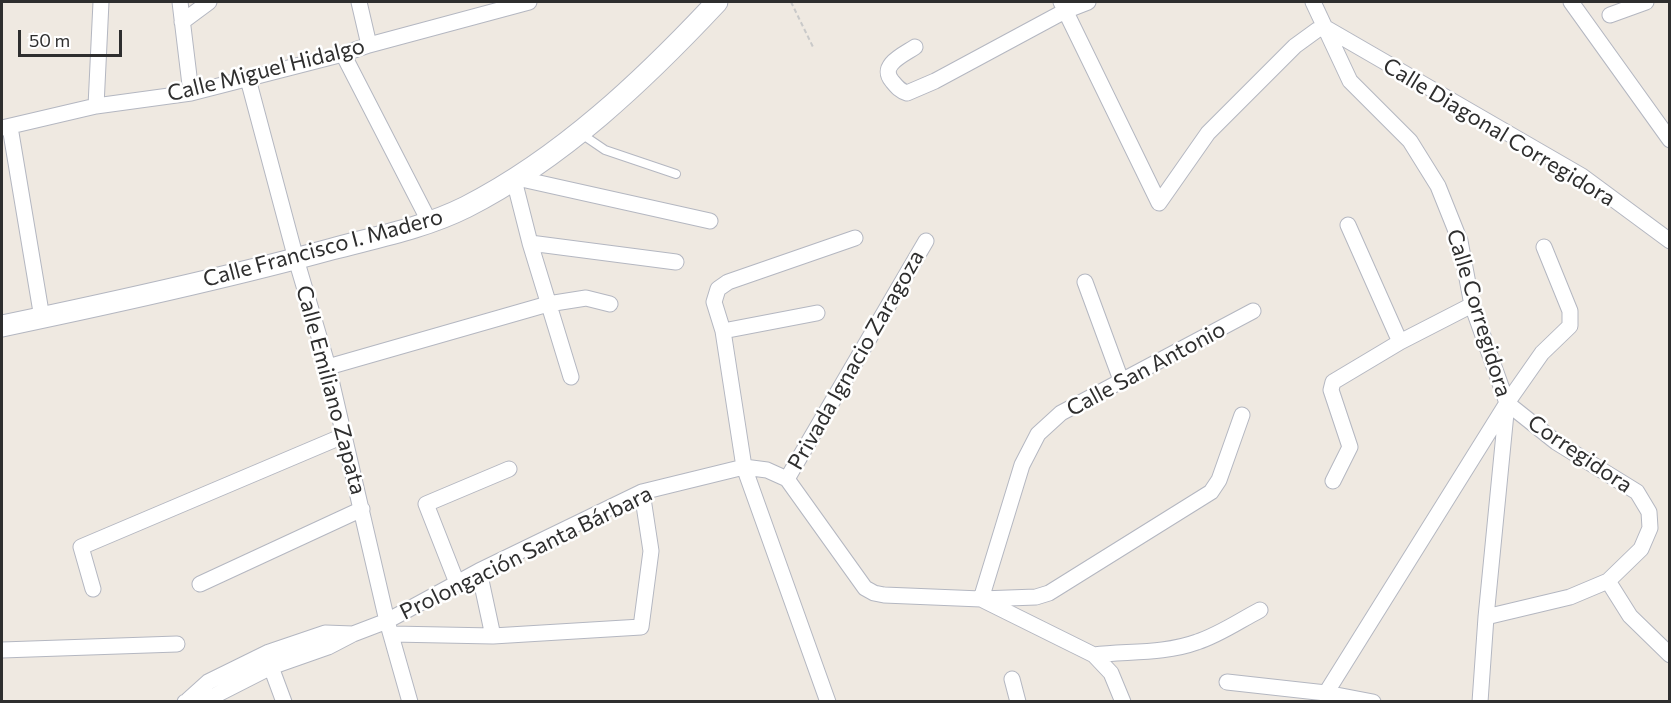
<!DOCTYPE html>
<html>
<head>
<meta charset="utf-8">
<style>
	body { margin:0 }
	#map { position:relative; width:1671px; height:703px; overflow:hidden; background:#efe9e1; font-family:Commissioner,sans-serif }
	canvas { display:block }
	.frame { position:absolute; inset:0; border:3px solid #2e2e2e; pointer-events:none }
	.scale { position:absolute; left:18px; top:30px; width:104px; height:27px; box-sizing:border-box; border:3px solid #2e2e2e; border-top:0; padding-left:8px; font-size:18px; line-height:21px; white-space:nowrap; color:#2e2e2e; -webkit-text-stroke:4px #fff; paint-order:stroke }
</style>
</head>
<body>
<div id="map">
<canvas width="1671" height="703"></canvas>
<div class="frame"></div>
<div class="scale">50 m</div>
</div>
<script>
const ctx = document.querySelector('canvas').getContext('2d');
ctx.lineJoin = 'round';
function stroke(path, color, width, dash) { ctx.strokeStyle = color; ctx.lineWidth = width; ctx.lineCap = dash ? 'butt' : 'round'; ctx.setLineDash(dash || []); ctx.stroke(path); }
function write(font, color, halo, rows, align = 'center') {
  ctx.font = font + ' Commissioner,sans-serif'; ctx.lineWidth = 5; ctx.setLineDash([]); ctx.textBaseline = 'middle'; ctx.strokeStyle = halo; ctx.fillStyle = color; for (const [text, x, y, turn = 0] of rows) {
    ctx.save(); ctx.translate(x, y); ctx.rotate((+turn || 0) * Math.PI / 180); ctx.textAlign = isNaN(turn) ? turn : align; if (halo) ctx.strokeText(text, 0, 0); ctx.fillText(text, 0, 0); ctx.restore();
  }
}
const path = new Path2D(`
	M791 2 814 49`);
const lane = new Path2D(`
	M580 133 605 150 676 174`);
const street = new Path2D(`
	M180 2 191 93
	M359 2 369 45
	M1061 2 1159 203 1208 133 1295 46 1317 30 1326 28 1582 176 1670 241
	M1313 2 1350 81 1410 141 1438 186 1460 241 1472 305 1507 403 1486 617 1480 702
	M1571 2 1670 140
	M1610 15 1646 2
	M182 22 209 2
	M915 47C903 55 879 65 892 81 897 87 900 91 907 93L935 81 1065 11 1088 2
	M343 54 430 223
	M248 79 296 259 328 367 387 621 410 702
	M96 106 101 2
	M10 127 42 318
	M2 128 96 106 191 93 343 54 369 45 529 2
	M517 178 710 221
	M514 180 530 243 571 377
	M1348 225 1400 342
	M530 243 676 262
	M1085 282 1121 380
	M723 331 817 313
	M328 367 548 304 586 298 610 304
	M787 479 926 241
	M1333 481 1350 447 1331 390 1333 382 1400 342 1472 305
	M479 571 493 636
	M1608 581 1630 616 1670 655
	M457 583 426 504 509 469
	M200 584 362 509
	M93 589 81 547 343 436
	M1486 617 1570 597 1608 581 1641 549 1650 528 1649 512 1637 492 1556 442 1507 403
	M392 634 493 636 641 627 651 551 642 492
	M2 650 177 644
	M1094 655C1128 651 1164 654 1197 642 1219 635 1239 621 1260 610
	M271 667 284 702
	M1012 679 1018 702
	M1227 682 1326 693 1373 702
	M1326 693 1507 403 1542 353 1570 326V311L1544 247
	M188 700 208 682 269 652 325 633 353 634
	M185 702 214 696 271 667 328 647 353 634 387 621 479 571 642 492 744 467 767 470 787 479 865 588 874 593 884 595 981 599 1036 597 1049 593 1211 492 1219 480 1242 415
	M828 702 744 467 723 331 714 302 718 289 728 282 855 238
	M1123 702 1111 673 1094 655 981 599 1022 465 1038 434 1061 413 1253 311`);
const secondary = new Path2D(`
	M2 326C112 303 223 279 332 249 377 237 424 228 466 207 562 158 644 80 717 2`);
const streetNames = [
	["Calle Miguel Hidalgo",266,70,-14],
	["Calle Diagonal Corregidora",1499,132,31],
	["Calle Francisco I. Madero",323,248,-15],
	["Calle Corregidora",1479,313,73],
	["Privada Ignacio Zaragoza",856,360,-60],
	["Calle San Antonio",1146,369,-28],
	["Calle Emiliano Zapata",331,390,75],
	["Corregidora",1580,454,34],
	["Prolongación Santa Bárbara",526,553,-26]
];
stroke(lane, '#b4b7c1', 10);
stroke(street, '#b4b7c1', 17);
stroke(secondary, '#b4b7c1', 23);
stroke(path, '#c9c9c9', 2, [4.5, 3]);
stroke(lane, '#fff', 8);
stroke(street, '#fff', 15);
stroke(secondary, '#fff', 21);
write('22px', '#2e2e2e', '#fff', streetNames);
</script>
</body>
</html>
